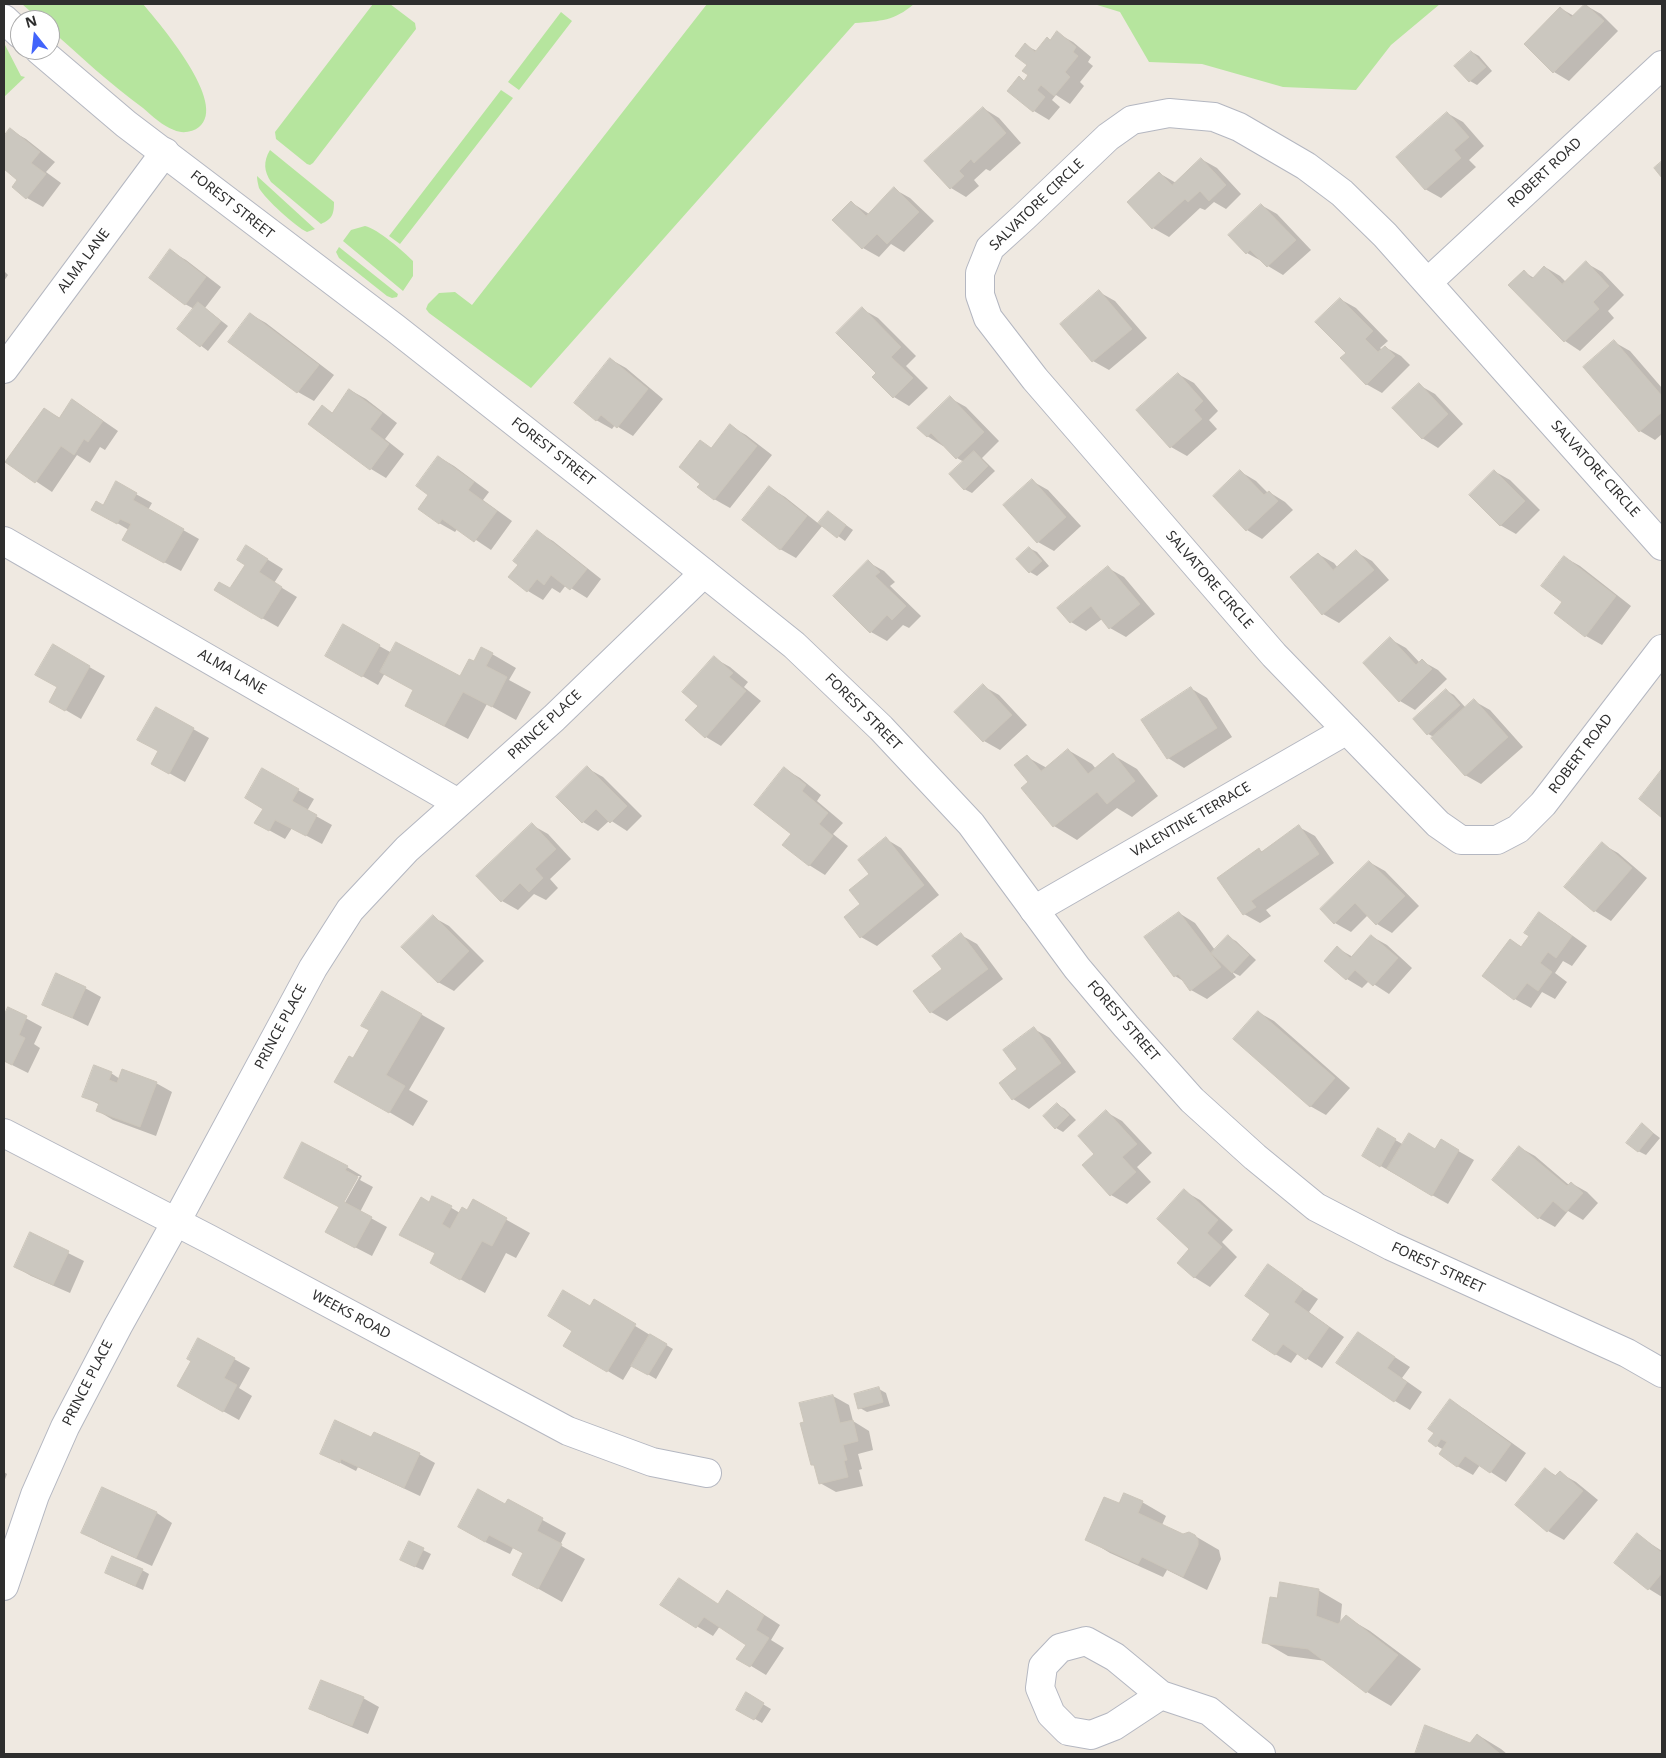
<!DOCTYPE html>
<html>
<head>
<meta charset="utf-8">
<style>
	body { margin:0 }
	#map { position:relative; width:1666px; height:1758px; overflow:hidden; background:#efe9e1; font-family:"Noto Sans",sans-serif }
	canvas { display:block }
	.frame { position:absolute; inset:0; border:5px solid #2e2e2e; pointer-events:none }
	.north { position:absolute; left:10px; top:10px; width:50px; height:50px; box-sizing:border-box; background:#fff; border:1px solid #ababab; border-radius:50%; rotate:344deg; font-size:14px; font-weight:700; line-height:20px; text-align:center; color:#2e2e2e }
	.north::after { content:''; display:block; margin:auto; width:18px; height:22px; background:#4264fb; clip-path:polygon(50% 0,100% 100%,50% 72%,0 100%) }
</style>
</head>
<body>
<div id="map">
<canvas width="1666" height="1758"></canvas>
<div class="frame"></div>
<div class="north">N</div>
</div>
<script>
const ctx = document.querySelector('canvas').getContext('2d');
ctx.lineJoin = 'round';
function paint(path, color) { ctx.fillStyle = color; ctx.fill(path, 'evenodd'); }
function stroke(path, color, width, dash) { ctx.strokeStyle = color; ctx.lineWidth = width; ctx.lineCap = dash ? 'butt' : 'round'; ctx.setLineDash(dash || []); ctx.stroke(path); }
function write(font, color, halo, rows, align = 'center') {
  ctx.font = font + ' "Noto Sans",sans-serif'; ctx.lineWidth = 4; ctx.setLineDash([]); ctx.textBaseline = 'middle'; ctx.strokeStyle = halo; ctx.fillStyle = color; for (const [text, x, y, turn = 0] of rows) {
    ctx.save(); ctx.translate(x, y); ctx.rotate((+turn || 0) * Math.PI / 180); ctx.textAlign = isNaN(turn) ? turn : align; if (halo) ctx.strokeText(text, 0, 0); ctx.fillText(text, 0, 0); ctx.restore();
  }
}
const green = new Path2D(`
	M22 4H143C159 23 229 104 199 127 193 132 182 134 174 130 163 126 152 116 143 108 110 84 80 56 50 29V20H40Z
	M373 4H390L415 23 416 29 313 163 310 165 307 164 276 139 275 132Z
	M707 4H914C894 21 881 21 855 23L531 388 429 313 426 309 428 304 439 293 455 292 472 305Z
	M1094 4H1440L1391 45 1356 90 1283 87 1202 64 1149 62 1120 12Z
	M561 12 572 21 519 90 508 82Z
	M4 43 21 76 25 77 4 97Z
	M501 90 513 98 400 244 389 236Z
	M270 150 334 202C334 215 332 219 321 224L271 182C264 171 263 162 270 150Z
	M257 176 315 229 307 232C296 227 265 199 259 188 258 184 257 180 257 176Z
	M365 226C378 229 403 251 413 261V276L403 291 343 241 351 230Z
	M339 247 398 294 397 297 392 298 387 296 339 258 336 252Z`);
const shadow = new Path2D(`
	M1585 5 1601 14 1618 31 1569 81 1554 72 1560 8 1574 16Z
	M1057 33 1073 42 1091 57 1088 62 1093 66 1080 82 1084 86 1070 104 1056 95 1052 100 1060 107 1049 120 1034 111 1009 91 1019 78 1025 82 1030 75 1025 45 1037 51 1051 41Z
	M1472 52 1479 56 1492 71 1477 85 1470 81Z
	M983 108 999 118 1021 143 990 171 986 169 974 180 979 186 966 197 951 188Z
	M1447 113 1463 122 1484 146 1469 160 1476 167 1441 198 1425 189Z
	M10 130 26 139 55 162 46 172 61 183 43 207 27 198 19 179 4 167V138Z
	M1201 159 1217 168 1241 194 1226 209 1214 202 1205 210 1200 208 1169 237 1153 228 1159 173 1176 183Z
	M894 189 910 198 934 221 904 252 891 244 879 257 863 248 851 202 869 214Z
	M1261 205 1277 214 1311 250 1283 275 1268 266 1263 262 1247 253 1229 235Z
	M170 251 186 260 221 287 205 308 228 326 208 351 179 329 194 309 185 304Z
	M1586 263 1602 272 1624 295 1608 311 1614 318 1580 351 1565 341 1510 285 1524 272 1534 278 1545 267 1560 276 1566 282Z
	M4 271 8 275 4 281Z
	M1099 292 1115 301 1147 338 1109 370 1093 361 1061 324Z
	M1340 299 1356 308 1388 341 1380 348 1382 350 1385 347 1401 356 1410 365 1382 393 1366 384 1347 353Z
	M862 309 878 318 916 356 906 366 928 388 909 406 894 397 873 377 878 373Z
	M250 314 266 323 334 375 314 401 298 392 230 341Z
	M1614 342 1630 351 1662 388V434L1655 440 1640 431Z
	M610 359 626 368 663 399 633 436 615 425 612 429 596 420Z
	M1178 374 1194 383 1218 411 1209 420 1217 429 1187 456 1171 447Z
	M1419 385 1435 394 1463 424 1438 448 1422 438Z
	M350 390 366 399 397 423 385 439 404 454 386 478 371 469 309 424 322 407 333 413Z
	M950 398 966 407 999 441 982 458 995 471 972 493 964 489V462L957 458 944 445 943 446 927 436Z
	M73 400 118 431 105 450 100 447 90 463 77 455 52 492 7 462 44 409 60 418Z
	M730 426 746 435 772 455 730 508 714 499 702 484 700 442 712 449Z
	M439 457 454 466 489 492 483 500 512 521 491 550 458 528 455 532 439 523 420 508 430 495Z
	M1494 471 1510 480 1540 510 1516 534 1500 525Z
	M1241 472 1256 481 1268 493 1269 492 1285 502 1293 510 1262 539 1247 530Z
	M1032 481 1048 490 1081 526 1054 551 1038 542Z
	M116 483 152 503 148 510 199 539 181 571 139 549 129 530 93 509 104 506Z
	M769 487 785 497 819 524 828 512 853 530 845 541 823 525 796 558 780 549Z
	M537 532 553 541 601 579 587 598 566 585 560 593 552 588 543 600 528 591 520 565Z
	M1029 548 1037 552 1049 566 1037 576 1030 572Z
	M1356 552 1372 561 1389 580 1339 623 1323 614 1318 554 1334 563 1338 568Z
	M262 556 283 569 274 583 297 597 278 627 262 618 231 590Z
	M1564 557 1580 566 1631 606 1602 645 1586 636 1563 602Z
	M868 562 884 571 895 582 890 586 921 616 909 628 903 625 887 641 871 632Z
	M1108 568 1124 577 1155 614 1126 637 1110 628 1102 619 1086 631 1071 622Z
	M343 626 392 653 460 678 475 663 492 654 516 668 509 680 531 692 516 720 487 704 468 739 430 719 415 690 385 673 378 685 327 656Z
	M1390 639 1406 648 1420 663 1422 661 1438 670 1447 679 1415 710 1400 701Z
	M53 646 105 676 81 719 50 701 59 687Z
	M714 658 730 667 748 682 744 687 761 701 721 746 706 737 699 705Z
	M983 686 999 695 1027 725 1000 750 984 741 956 712Z
	M1192 689 1207 698 1232 737 1184 768 1168 758 1143 720Z
	M1447 691 1454 695 1466 708 1474 701 1490 710 1523 747 1481 784 1465 775 1434 737 1428 734Z
	M156 708 209 738 185 782 153 764 160 751Z
	M1068 750 1092 764 1096 769 1113 755 1137 769 1158 796 1132 817 1117 808 1077 840 1054 826 1027 757 1047 768Z
	M587 768 603 777 642 816 627 831 610 820 598 831 583 822Z
	M785 769 800 778 821 795 817 801 843 823 833 834 848 846 825 875 809 865 792 834Z
	M262 770 314 799 307 811 332 825 322 844 292 828 285 839 256 823 265 808Z
	M532 825 548 834 571 859 550 879 558 888 546 900 534 894 518 910 502 901Z
	M1299 827 1315 836 1334 863 1266 910 1271 916 1260 923 1244 914 1259 850 1263 852Z
	M886 839 901 848 939 895 877 946 861 937 862 904 871 874Z
	M1602 844 1618 853 1647 878 1611 921 1595 911 1566 887Z
	M1369 862 1385 871 1419 906 1392 933 1377 924 1368 915 1351 932 1335 923Z
	M1179 913 1195 923 1215 950 1228 937 1236 941 1256 960 1240 976 1232 972 1236 977 1207 999 1191 990 1185 982 1175 976Z
	M1540 914 1555 923 1587 946 1572 966 1563 961 1555 973 1567 982 1555 999 1542 992 1531 1008 1515 999 1484 976 1510 940 1522 947 1531 936Z
	M433 917 449 926 484 961 454 991 438 982Z
	M961 935 977 944 1003 979 947 1021 931 1012 944 969Z
	M1371 936 1387 945 1412 968 1389 994 1369 981 1362 988 1347 979 1326 961 1337 948 1353 957Z
	M85 988 101 997 88 1026 43 1004Z
	M382 992 445 1028 409 1090 428 1101 413 1126 336 1081 353 1059 370 1030Z
	M9 1009 42 1027 34 1044 40 1048 28 1073 4 1061V1019Z
	M1258 1012 1274 1021 1350 1088 1326 1115 1310 1106Z
	M1034 1029 1050 1038 1076 1072 1029 1109 1013 1099 1001 1083 1019 1069Z
	M111 1073 120 1079 156 1083 172 1092 156 1136 113 1120 98 1111 100 1105 83 1096Z
	M1057 1104 1065 1109 1076 1120 1063 1132 1056 1128Z
	M1106 1112 1122 1121 1152 1153 1137 1167 1151 1182 1127 1204 1111 1195 1096 1154Z
	M1643 1125 1660 1138 1646 1155 1638 1151Z
	M1378 1130 1404 1145 1436 1150 1441 1141 1474 1160 1448 1204 1363 1156Z
	M1519 1147 1535 1156 1569 1185 1571 1183 1587 1192 1598 1203 1583 1220 1568 1211 1555 1227 1539 1218 1494 1180Z
	M347 1167 362 1176 360 1180 373 1187 360 1212 387 1227 372 1256 343 1241 340 1207 301 1186ZM357 1176H360L342 1208 340 1207Z
	M1184 1191 1200 1200 1233 1230 1222 1242 1237 1257 1210 1287 1194 1277Z
	M433 1197 460 1213 467 1212 473 1201 530 1233 516 1258 506 1253 485 1293 431 1263 437 1254 425 1248 430 1203Z
	M30 1234 84 1261 70 1293 31 1276 16 1267Z
	M1268 1266 1318 1299 1309 1312 1344 1337 1322 1368 1298 1353 1291 1363 1275 1354Z
	M594 1301 673 1349 656 1379 632 1365 623 1380 565 1346Z
	M1358 1333 1410 1367 1402 1378 1422 1392 1410 1410 1395 1401Z
	M199 1339 250 1368 239 1388 252 1396 239 1420 178 1386 192 1361Z
	M879 1389 886 1393 890 1406 867 1412 860 1408Z
	M833 1396 849 1405 853 1421 869 1431 873 1450 858 1454 862 1469 859 1470 863 1486 836 1492 820 1483 816 1467 812 1464Z
	M1450 1401 1466 1410 1526 1453 1506 1482 1480 1465 1473 1475 1457 1466 1444 1450 1437 1446 1436 1432Z
	M372 1439 419 1454 435 1463 420 1496 358 1467 356 1471 321 1453Z
	M1546 1470 1557 1476 1560 1473 1576 1482 1598 1500 1564 1540 1548 1531 1516 1505Z
	M4 1472 7 1474 4 1482Z
	M103 1489 157 1513 172 1523 152 1566 99 1542 83 1532Z
	M508 1501 566 1533 560 1545 585 1559 562 1602 537 1588 525 1554 513 1548 510 1554 483 1541Z
	M1142 1502 1166 1516 1162 1525 1183 1535 1195 1536 1219 1550 1221 1559 1207 1590 1167 1570 1163 1577 1110 1553 1087 1539 1120 1505Z
	M1637 1535 1662 1551V1597L1649 1589 1616 1563Z
	M409 1543 431 1554 423 1570 409 1564Z
	M142 1570 149 1574 143 1590 114 1577Z
	M679 1579 719 1605 743 1601 780 1625 771 1640 784 1648 766 1675 738 1658 747 1644 720 1626 713 1636 662 1605Z
	M1318 1590 1342 1604 1340 1624 1346 1617 1370 1631 1421 1669 1391 1706 1367 1692 1326 1661 1288 1656 1264 1642 1278 1600Z
	M746 1694 771 1709 762 1723 738 1709Z
	M363 1698 379 1707 368 1734 327 1717 311 1708Z
	M1425 1727 1471 1745 1478 1735 1501 1749 1507 1754H1416Z`);
const building = new Path2D(`
	M1585 4 1604 21 1553 73 1524 44 1560 7 1571 17Z
	M1057 31 1076 47 1073 52 1078 56 1065 72 1070 77 1054 96 1041 85 1037 90 1045 97 1033 112 1007 91 1019 76 1024 81 1028 75 1022 71 1027 65 1015 56 1025 43 1035 52 1047 37 1050 40Z
	M1471 51 1486 67 1469 82 1454 66Z
	M983 107 1006 133 974 163 971 159 959 171 964 176 950 189 924 161Z
	M1447 112 1469 137 1454 150 1461 158 1425 190 1396 157Z
	M10 128 40 152 31 163 46 174 26 199 12 187 17 180 4 169V136Z
	M1201 158 1226 185 1209 201 1200 191 1188 202 1185 199 1152 229 1127 202 1159 172 1172 185Z
	M1662 161V178L1654 168Z
	M894 187 919 212 887 244 877 234 862 249 832 220 851 201 866 216Z
	M1261 204 1296 240 1267 267 1250 250 1246 254 1228 235Z
	M170 249 206 277 185 305 149 278Z
	M1586 261 1609 286 1593 302 1599 309 1564 342 1508 285 1524 270 1532 279 1544 266 1562 284Z
	M1099 290 1132 329 1092 362 1060 324Z
	M1340 298 1373 331 1365 339 1378 352 1385 346 1395 356 1366 385 1340 358 1346 353 1315 322Z
	M198 302 221 321 200 347 177 329Z
	M862 307 901 347 891 357 913 378 893 398 872 377 876 373 836 333Z
	M250 313 319 365 297 393 228 342Z
	M1614 340 1662 396V412L1639 432 1583 367Z
	M610 358 648 389 617 428 601 415 596 421 574 403Z
	M1178 373 1203 401 1194 410 1202 419 1170 448 1136 410Z
	M1419 383 1448 414 1422 439 1392 408Z
	M349 389 382 413 370 429 389 444 370 470 308 424 322 405 332 413Z
	M950 396 984 432 956 459 931 433 927 437 917 428Z
	M72 399 103 421 88 442 84 439 74 455 61 446 35 483 5 462 44 408 59 418Z
	M730 424 757 446 714 500 697 487 700 484 679 467 700 440 711 448Z
	M974 451 988 466 964 490 949 474Z
	M438 456 474 482 468 490 497 511 474 542 442 519 439 524 418 509 428 495 416 486Z
	M1240 470 1264 495 1269 491 1278 501 1246 531 1213 496Z
	M1494 470 1525 501 1500 526 1469 495Z
	M1032 479 1066 517 1037 543 1003 505Z
	M116 481 137 493 133 500 184 529 164 563 122 540 131 524 120 519 117 524 91 510 96 501 103 505Z
	M769 486 807 516 780 550 742 520Z
	M828 511 846 525 837 538 818 523Z
	M537 530 587 569 570 590 551 575 544 585 537 579 527 592 508 577 518 565 513 561Z
	M246 545 268 559 259 572 282 587 262 619 214 590 219 582 230 588 245 565 237 560Z
	M1029 547 1042 561 1029 573 1016 559Z
	M1356 550 1374 570 1322 615 1290 577 1318 553 1333 570Z
	M1564 556 1616 596 1585 637 1554 613 1562 602 1541 586Z
	M868 560 880 572 875 576 906 606 892 620 887 615 870 633 833 596Z
	M1108 566 1140 604 1109 629 1091 606 1070 623 1057 608Z
	M343 624 380 645 362 677 325 656Z
	M1390 637 1416 665 1422 659 1432 669 1399 702 1363 663Z
	M396 642 460 676 469 659 474 661 481 647 493 653 486 666 507 677 492 707 463 692 444 726 405 706 413 690 380 672Z
	M53 644 90 666 65 711 49 702 57 687 35 675Z
	M714 656 733 673 729 677 746 691 705 738 685 720 698 706 682 692Z
	M983 684 1012 715 983 742 954 712Z
	M1191 687 1217 728 1167 759 1141 720Z
	M1446 689 1460 705 1427 735 1413 719Z
	M1474 699 1508 737 1465 776 1431 738Z
	M156 707 194 728 169 774 151 764 158 751 137 740Z
	M1068 749 1088 774 1113 753 1135 781 1107 804 1097 792 1053 827 1021 788 1028 782 1014 765 1027 755 1041 771Z
	M587 766 627 806 610 823 596 809 582 823 556 797Z
	M784 767 806 785 802 791 828 813 819 824 833 836 809 866 782 845 791 834 754 805Z
	M262 768 299 789 292 801 317 815 306 836 275 820 269 831 254 823 263 809 245 798Z
	M1662 769V818L1639 799Z
	M532 823 556 849 535 869 543 878 529 892 520 883 501 902 476 876Z
	M1299 825 1319 854 1251 901 1256 907 1243 915 1217 878 1259 848 1261 852Z
	M886 837 924 885 860 938 844 917 860 904 849 890 869 874 858 860Z
	M1602 842 1632 868 1594 912 1564 887Z
	M1369 861 1405 896 1376 925 1355 903 1334 924 1320 909Z
	M1179 912 1221 967 1190 991 1178 974 1174 977 1144 937Z
	M1539 912 1572 936 1556 958 1548 952 1540 963 1552 972 1538 991 1527 983 1514 1000 1482 976 1510 939 1521 947 1529 936 1524 933Z
	M433 915 469 951 438 983 401 947Z
	M961 933 988 969 930 1013 913 991 942 969 932 956Z
	M1228 935 1249 955 1232 973 1211 953Z
	M1371 935 1398 958 1373 986 1355 970 1346 980 1324 961 1337 946 1350 958Z
	M56 973 86 987 72 1018 42 1005Z
	M382 991 422 1014 386 1075 405 1086 389 1113 334 1082 349 1056 353 1058 369 1030 361 1026Z
	M8 1007 27 1016 19 1035 25 1038 12 1065 4 1061V1016Z
	M1258 1011 1335 1078 1310 1107 1233 1039Z
	M1034 1027 1061 1063 1012 1100 999 1083 1017 1069 1003 1050Z
	M94 1065 112 1072 109 1080 117 1083 122 1069 157 1082 140 1127 96 1111 99 1103 82 1097Z
	M1057 1103 1069 1115 1055 1129 1043 1116Z
	M1106 1110 1137 1144 1122 1157 1136 1172 1110 1196 1082 1165 1094 1154 1078 1136Z
	M1642 1123 1653 1133 1638 1152 1626 1143Z
	M1378 1128 1396 1139 1380 1167 1362 1156Z
	M1409 1133 1435 1149 1441 1139 1459 1150 1432 1196 1387 1169Z
	M302 1142 348 1166 345 1170 358 1177 344 1202 372 1217 355 1248 325 1232 339 1207 284 1178Z
	M1519 1146 1567 1186 1571 1182 1583 1193 1566 1212 1553 1201 1538 1219 1492 1180Z
	M1184 1189 1218 1220 1207 1233 1222 1247 1194 1278 1177 1263 1189 1249 1157 1219Z
	M432 1196 452 1206 442 1224 450 1229 462 1207 467 1210 473 1199 507 1218 492 1246 482 1241 460 1280 430 1263 435 1253 399 1235 421 1197 429 1202Z
	M30 1232 69 1251 53 1285 14 1267Z
	M1268 1264 1303 1289 1294 1302 1329 1327 1306 1360 1283 1344 1275 1355 1252 1340 1270 1314 1245 1296Z
	M563 1290 590 1306 594 1299 636 1324 607 1372 563 1346 572 1331 548 1316Z
	M1358 1332 1395 1357 1387 1368 1407 1382 1394 1402 1336 1363Z
	M650 1334 667 1344 648 1375 631 1366Z
	M198 1338 235 1358 224 1378 237 1385 223 1412 177 1386 191 1361 187 1359Z
	M879 1387 883 1402 858 1409 854 1394Z
	M833 1395 840 1423 853 1420 858 1441 843 1445 847 1460 844 1461 848 1477 819 1484 814 1465H811L800 1423 804 1422 799 1403Z
	M1450 1399 1511 1444 1490 1473 1465 1456 1457 1467 1439 1454 1447 1442 1441 1439 1436 1447 1428 1441 1434 1433 1428 1429Z
	M335 1420 371 1437 374 1432 420 1453 404 1488 341 1459 340 1463 320 1454Z
	M1545 1468 1555 1476 1560 1471 1583 1491 1547 1532 1515 1505Z
	M102 1487 157 1512 136 1558 81 1533Z
	M478 1489 505 1504 508 1499 543 1518 537 1531 562 1544 538 1589 512 1575 523 1553 489 1535 485 1542 458 1527Z
	M1124 1493 1143 1501 1138 1513 1183 1534 1189 1532 1195 1535 1198 1540V1545L1183 1577 1142 1557 1138 1564 1085 1540 1104 1497 1119 1503Z
	M1637 1533 1662 1553V1573L1648 1590 1614 1563Z
	M409 1541 424 1548 415 1567 400 1560Z
	M112 1556 143 1569 135 1586 105 1573Z
	M679 1578 718 1604 727 1590 764 1615 756 1630 769 1638 750 1667 736 1659 746 1645 704 1617 696 1628 660 1605Z
	M1280 1582 1319 1589 1316 1616 1338 1624 1346 1615 1398 1655 1366 1693 1308 1649 1262 1643 1270 1597 1277 1598Z
	M321 1680 364 1697 352 1726 309 1709Z
	M746 1692 764 1703 754 1720 736 1710Z
	M1425 1725 1470 1743 1477 1734 1500 1754H1415Z`);
const minor = new Path2D(`
	M1428 282 1662 65
	M4 369 165 152
	M4 541 458 803
	M1662 546 1385 235 1342 193 1306 166 1239 127 1214 117 1169 113 1132 120 1108 137 1024 217 990 248 980 273V295L988 318 1035 379 1274 655 1438 824 1461 840H1497L1518 829 1543 804 1662 649
	M1034 910 1347 730
	M4 1133 209 1239 568 1431 652 1462 707 1473
	M4 1586 35 1495 65 1427 118 1326 176 1222 313 968 350 910 407 849 554 718 704 573
	M1161 1695 1114 1726 1091 1735 1068 1731 1051 1714 1040 1688 1043 1666 1060 1648 1086 1641 1115 1657 1161 1695 1209 1711 1261 1754`);
const tertiary = new Path2D(`
	M4 19 20 34
	M39 50 126 124 395 328 588 480 794 645 881 728 971 824 1077 968 1126 1026 1192 1100 1255 1157 1316 1207 1391 1246 1627 1353 1662 1373`);
const streetNames = [
	["ROBERT ROAD",1545,173,-43],
	["FOREST STREET",232,205,38],
	["SALVATORE CIRCLE",1037,205,-44],
	["ALMA LANE",84,261,-53],
	["FOREST STREET",553,452,38],
	["SALVATORE CIRCLE",1595,469,48],
	["SALVATORE CIRCLE",1209,580,49],
	["ALMA LANE",232,672,30],
	["FOREST STREET",863,712,45],
	["PRINCE PLACE",545,725,-43],
	["ROBERT ROAD",1581,754,-53],
	["VALENTINE TERRACE",1191,820,-30],
	["FOREST STREET",1123,1021,49],
	["PRINCE PLACE",281,1027,-62],
	["FOREST STREET",1438,1268,25],
	["WEEKS ROAD",351,1315,28],
	["PRINCE PLACE",88,1383,-63]
];
paint(green, '#b6e59e');
paint(shadow, '#0003');
paint(building, '#cbc7bf');
stroke(building, '#cbc5ba', 1);
stroke(minor, '#b4b7c1', 30);
stroke(tertiary, '#b4b7c1', 30);
stroke(minor, '#fff', 28);
stroke(tertiary, '#fff', 28);
write('14px', '#2e2e2e', '#fff', streetNames);
</script>
</body>
</html>
